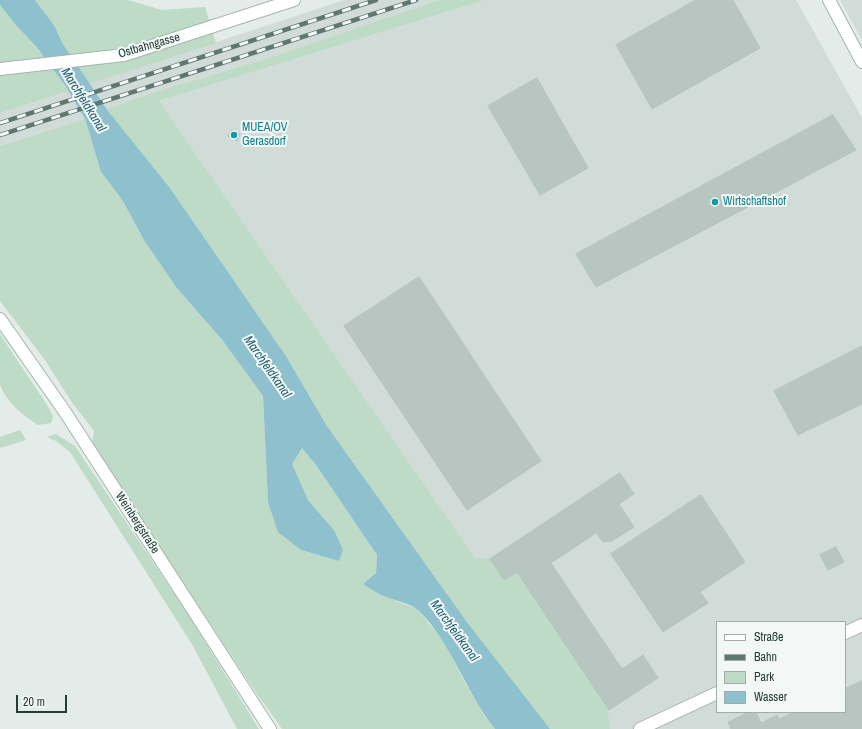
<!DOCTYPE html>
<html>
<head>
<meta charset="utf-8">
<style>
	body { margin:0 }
	#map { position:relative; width:862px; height:729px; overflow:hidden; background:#e3ece8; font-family:"Archivo Narrow",sans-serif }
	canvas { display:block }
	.legend { position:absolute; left:716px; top:621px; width:130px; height:92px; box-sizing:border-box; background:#f3f8f6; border:1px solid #a0ada9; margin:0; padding:5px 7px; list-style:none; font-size:12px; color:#243c36 }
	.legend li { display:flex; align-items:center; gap:8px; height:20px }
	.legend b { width:20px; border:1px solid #a0ada9 }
	.scale { position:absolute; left:16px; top:695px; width:51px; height:18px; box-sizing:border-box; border:2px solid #243c36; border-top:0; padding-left:5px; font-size:12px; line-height:14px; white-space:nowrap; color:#243c36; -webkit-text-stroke:3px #f3f8f6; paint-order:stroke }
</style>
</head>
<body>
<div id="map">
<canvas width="862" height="729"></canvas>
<ul class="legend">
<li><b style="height:5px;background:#fff"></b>Straße</li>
<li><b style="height:5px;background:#5e7771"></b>Bahn</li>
<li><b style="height:11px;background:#bddbc7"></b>Park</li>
<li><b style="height:11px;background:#8fc0cd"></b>Wasser</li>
</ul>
<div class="scale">20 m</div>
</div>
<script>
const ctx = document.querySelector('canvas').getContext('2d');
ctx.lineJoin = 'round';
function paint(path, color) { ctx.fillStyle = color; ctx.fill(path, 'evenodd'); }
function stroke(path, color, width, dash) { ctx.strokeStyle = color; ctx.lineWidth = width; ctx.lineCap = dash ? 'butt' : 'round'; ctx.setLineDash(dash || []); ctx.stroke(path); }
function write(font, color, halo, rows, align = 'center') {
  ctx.font = font + ' "Archivo Narrow",sans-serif'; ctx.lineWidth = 4; ctx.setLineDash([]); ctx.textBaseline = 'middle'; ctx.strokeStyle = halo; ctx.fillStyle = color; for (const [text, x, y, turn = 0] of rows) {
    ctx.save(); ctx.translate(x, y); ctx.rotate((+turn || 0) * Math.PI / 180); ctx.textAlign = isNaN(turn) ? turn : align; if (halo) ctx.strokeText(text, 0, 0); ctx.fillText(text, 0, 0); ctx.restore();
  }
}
const built = new Path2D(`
	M344 0H439L259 61 149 94 106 109 89 84Z
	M485 0H796L862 118V729H593L159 101ZM717 622H845V712H717Z
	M840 0H862V40Z
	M68 91 85 119 0 146V113Z`);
const green = new Path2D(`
	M35 0H128L162 10 205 7 216 43 89 84 63 44 54 25Z
	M439 0H485L159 101 475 558 490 559 504 580 517 572 607 707 610 729H549L467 622 327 426 286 356 170 188 106 109 149 94 259 61Z
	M0 5C22 34 50 59 68 91L0 113Z
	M85 119 101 172 123 201 145 240 176 287 223 341 263 396 268 502 301 550 339 561 334 530 308 500 291 464 302 448 316 465 377 555 376 573 363 584 379 594 417 609 446 644 464 681 485 717 495 729H282L248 681 92 444 94 431 71 401 45 360 0 301V146Z
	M0 334 47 405 53 416 51 423 38 425C25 417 4 400 0 384 0 372 0 347 0 334Z
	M20 430 26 440 0 448V437Z
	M56 434 75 446 191 619 259 729H237L193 646 70 452 56 441 47 437Z`);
const water = new Path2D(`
	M0 0H35L54 25 63 44 108 111 170 188 286 356 327 426 467 622 550 729H495C465 692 453 644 418 610 410 603 389 599 379 594 373 591 368 587 363 584L376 573 377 555 316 465 302 448 292 464 308 500 334 530 343 550 339 561 301 550 278 532 268 502 263 396 223 341 176 287 144 240 123 201 101 172 85 119 64 84 38 49 16 25 0 5Z`);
const building = new Path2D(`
	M696 0H733L760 48 652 109 616 45Z
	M537 78 588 168 540 195 488 106Z
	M833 115 856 150 596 287 576 254Z
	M232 130 240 134 237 141 228 136Z
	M419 277 541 461 467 510 344 326Z
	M862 346V404L798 435 774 391Z
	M620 473 634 494 619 504 634 527 612 541 603 542 596 533 551 563 622 669 643 655 658 678 609 710 517 572 504 580 490 559Z
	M701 495 745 562 700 592 708 603 663 632 611 554Z
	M836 547 844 562 828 570 820 555Z
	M862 681V729H731L728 722 749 712H756L761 723 777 715 779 719 794 712H845V689Z`);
const minor = new Path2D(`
	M829 0 862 62
	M0 69 124 55 294 0
	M0 319 65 412 270 729
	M845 633 862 625
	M640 729 717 693`);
const rail = new Path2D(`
	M0 123 376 0
	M0 135 416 0`);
const markers = [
	[234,135,4,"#0f9aa8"],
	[715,202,4,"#0f9aa8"]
];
const streetNames = [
	["Ostbahngasse",149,46,-16],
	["Weinbergstraße",137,523,57]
];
const cultureNames = [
	["MUEA/OV",242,128],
	["Gerasdorf",242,142],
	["Wirtschaftshof",723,202]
];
const waterNames = [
	["Marchfeldkanal",83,100,58],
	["Marchfeldkanal",267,367,55],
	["Marchfeldkanal",454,631,54]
];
paint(built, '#d1dbd7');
paint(green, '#bddbc7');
paint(water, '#8fc0cd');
paint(building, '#b8c6c1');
stroke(building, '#b6c5bf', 1);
stroke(minor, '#a6b4af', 14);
stroke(minor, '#fff', 12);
stroke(rail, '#5e7771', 4.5);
stroke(rail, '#f3f8f6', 3, [9]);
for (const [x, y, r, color] of markers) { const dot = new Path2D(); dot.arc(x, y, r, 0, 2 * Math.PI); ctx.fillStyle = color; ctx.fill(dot); stroke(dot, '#f3f8f6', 1.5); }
write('12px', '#243c36', '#f3f8f6', streetNames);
write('12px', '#0d838f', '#f3f8f6', cultureNames, 'left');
write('italic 13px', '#226273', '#f3f8f6', waterNames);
</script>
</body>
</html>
